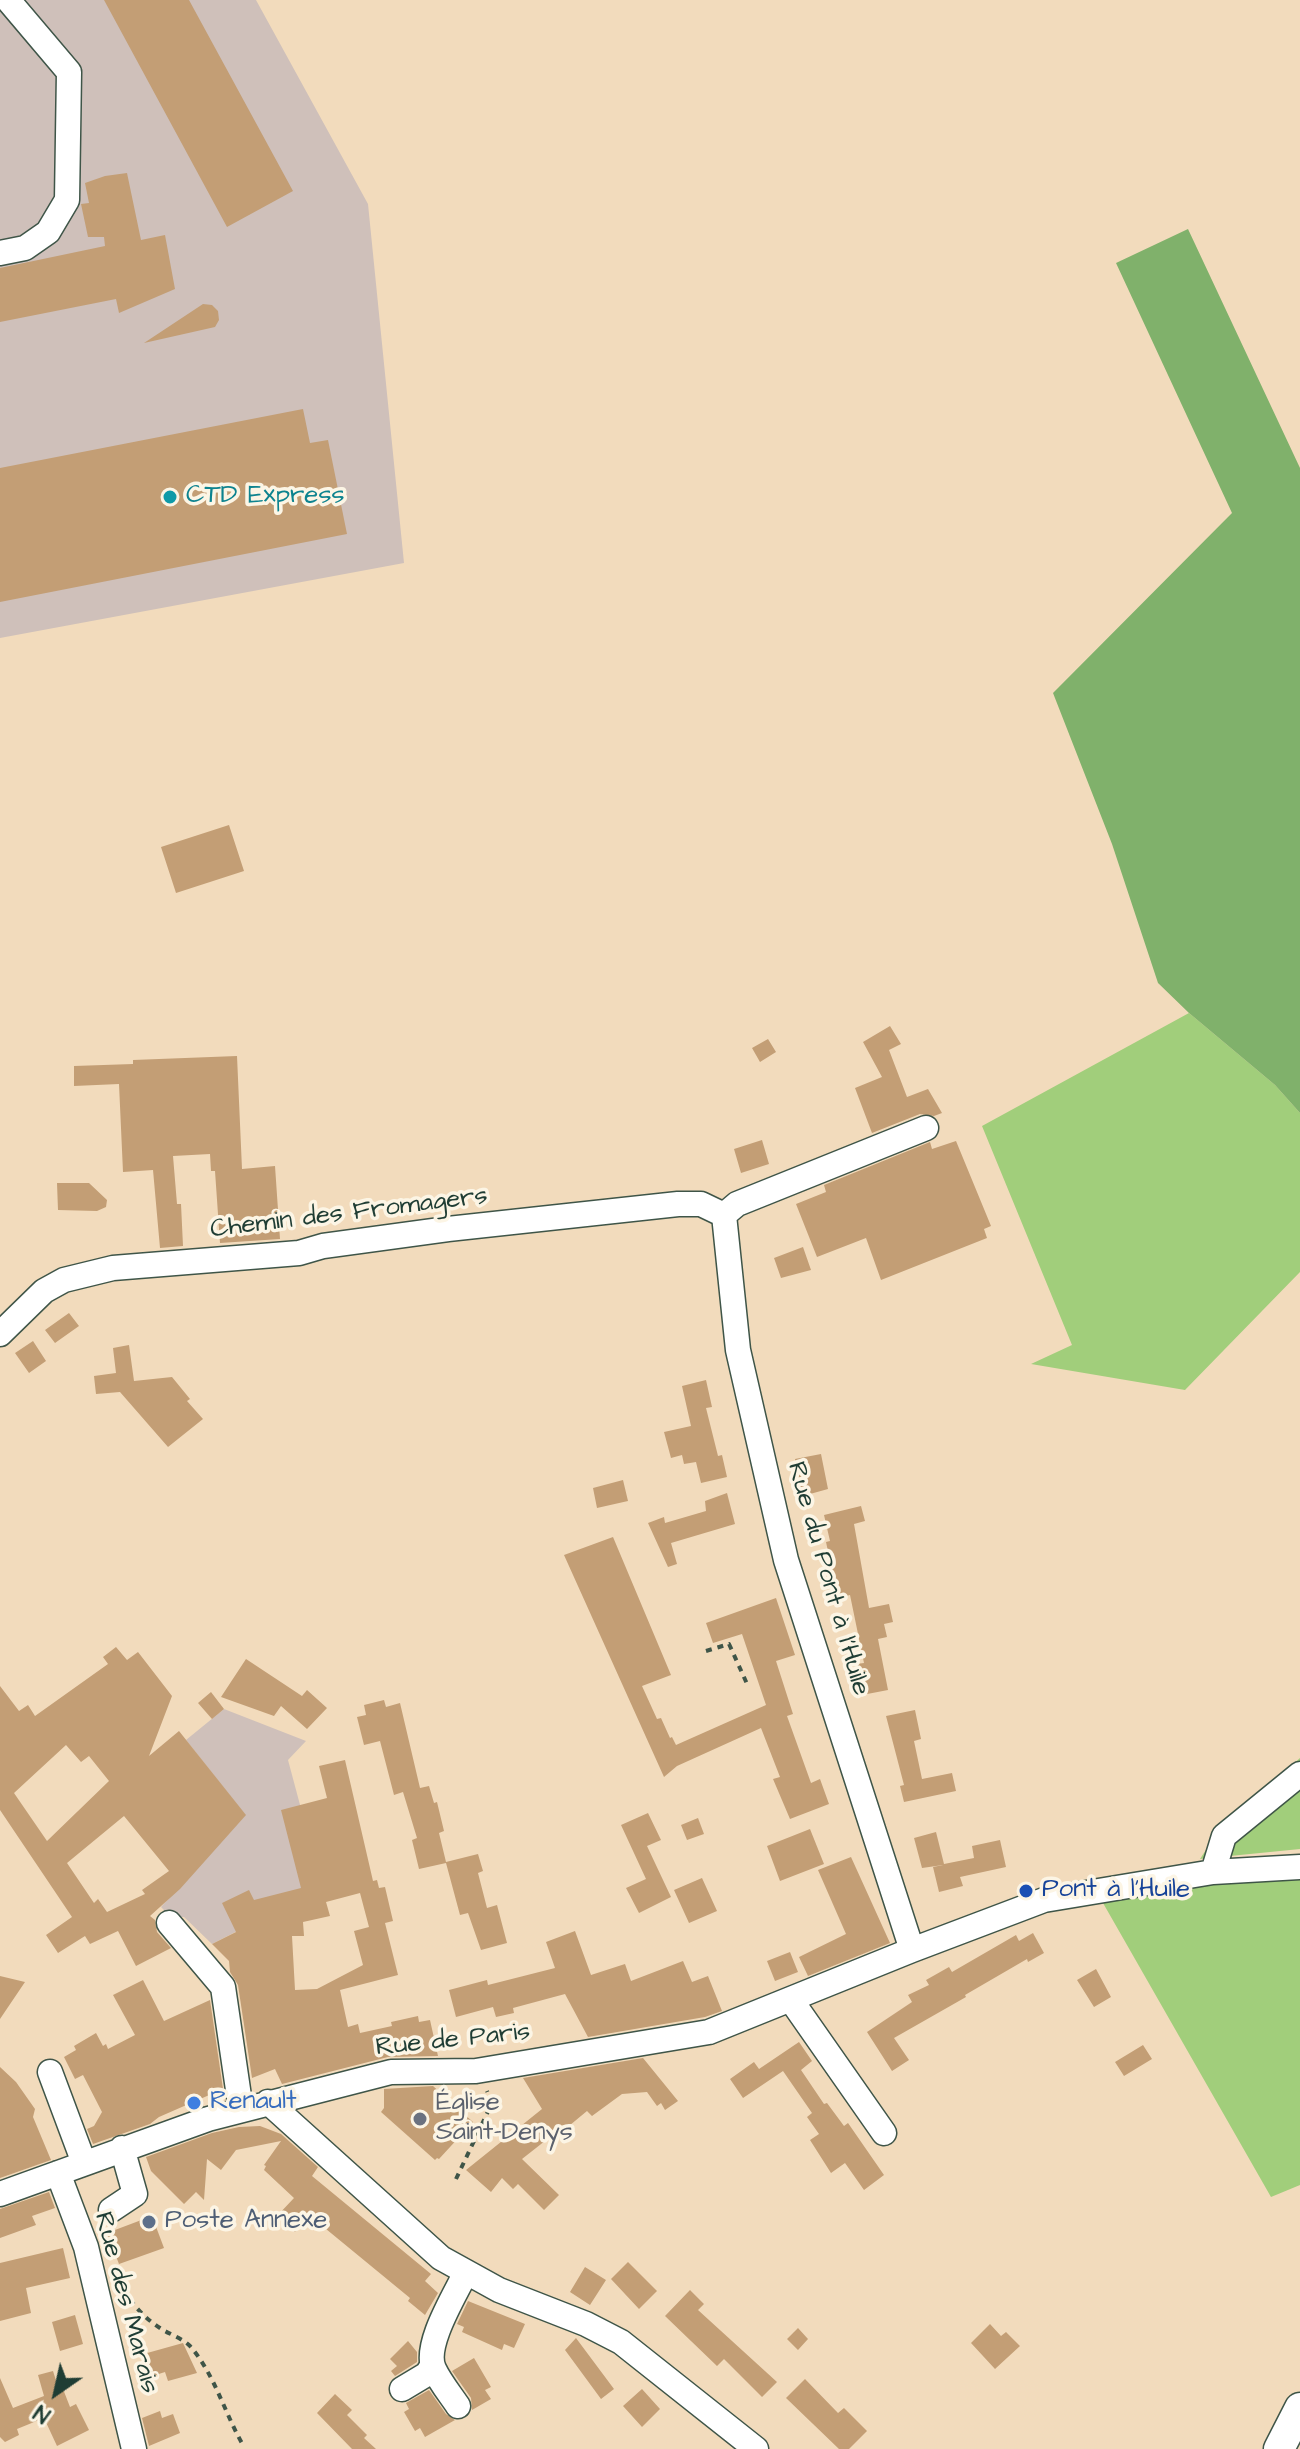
<!DOCTYPE html>
<html>
<head>
<meta charset="utf-8">
<style>
	body { margin:0 }
	#map { position:relative; width:1300px; height:2449px; overflow:hidden; background:#f2dbbc; font-family:"Architects Daughter",sans-serif }
	canvas { display:block }
	.north { position:absolute; left:16px; top:2353px; width:80px; height:80px; -webkit-text-stroke:6px #fcf5e5; paint-order:stroke; rotate:214deg; font-size:22px; font-weight:700; line-height:32px; text-align:center; color:#1f3d34 }
	.north::after { content:''; display:block; margin:auto; width:28px; height:36px; background:#1f3d34; clip-path:polygon(50% 0,100% 100%,50% 72%,0 100%) }
</style>
</head>
<body>
<div id="map">
<canvas width="1300" height="2449"></canvas>
<div class="north">N</div>
</div>
<script>
const ctx = document.querySelector('canvas').getContext('2d');
ctx.lineJoin = 'round';
function paint(path, color) { ctx.fillStyle = color; ctx.fill(path, 'evenodd'); }
function stroke(path, color, width, dash) { ctx.strokeStyle = color; ctx.lineWidth = width; ctx.lineCap = dash ? 'butt' : 'round'; ctx.setLineDash(dash || []); ctx.stroke(path); }
function write(font, color, halo, rows, align = 'center') {
  ctx.font = font + ' "Architects Daughter",sans-serif'; ctx.lineWidth = 7; ctx.setLineDash([]); ctx.textBaseline = 'middle'; ctx.strokeStyle = halo; ctx.fillStyle = color; for (const [text, x, y, turn = 0] of rows) {
    ctx.save(); ctx.translate(x, y); ctx.rotate((+turn || 0) * Math.PI / 180); ctx.textAlign = isNaN(turn) ? turn : align; if (halo) ctx.strokeText(text, 0, 0); ctx.fillText(text, 0, 0); ctx.restore();
  }
}
const industrial = new Path2D(`
	M0 0H256L368 204 404 563 0 638Z
	M224 1709 306 1741 288 1760 326 1902 257 1921 212 1944 184 1917H171L161 1907 245 1815 186 1740Z`);
const green = new Path2D(`
	M1189 1013 1275 1085 1300 1113V1272L1185 1390 1031 1364 1072 1345 982 1126Z
	M1300 1758V1849L1200 1859 1219 1830Z
	M1300 1877V2185L1271 2197 1103 1903 1209 1882Z`);
const forest = new Path2D(`
	M1188 229 1300 468V1113L1275 1085 1189 1013 1158 983 1112 844 1053 693 1232 513 1116 263Z`);
const building = new Path2D(`
	M104 0H189L293 191 227 227Z
	M127 173 141 240 165 235 175 289 119 313 116 299 0 322V268L105 246 104 237H88L81 204 89 203 85 183 105 176Z
	M203 304 212 305 218 311 219 320 215 327 144 343Z
	M303 409 310 443 328 440 347 534 0 602V468Z
	M229 825 244 871 176 893 161 847Z
	M890 1026 901 1044 889 1050 907 1097 928 1089 942 1113 934 1116 920 1114 872 1133 855 1088 882 1077 863 1042Z
	M768 1039 776 1052 760 1062 752 1048Z
	M237 1056 242 1169 275 1166 280 1239 220 1243 215 1171H211L210 1154 173 1156 177 1204H181L183 1246 160 1248 153 1170 123 1172 119 1084 74 1086V1066L133 1064V1060Z
	M762 1140 769 1164 741 1173 734 1149Z
	M956 1141 991 1226 984 1229 987 1238 881 1280 866 1238 817 1257 796 1204 826 1192 824 1185 930 1142 932 1149Z
	M57 1183H89L107 1200 106 1207 97 1211 58 1210Z
	M803 1247 811 1270 781 1278 774 1258Z
	M69 1313 79 1326 55 1343 45 1330Z
	M33 1341 46 1361 29 1373 15 1353Z
	M129 1345 134 1381 172 1377 190 1399 187 1401 203 1419 168 1447 120 1392 96 1394 94 1376 116 1373 113 1348Z
	M706 1380 712 1407 706 1408 718 1456 722 1455 727 1477 701 1483 696 1462 684 1464 682 1455 671 1458 664 1432 691 1426 682 1386Z
	M821 1454 828 1489 810 1494 809 1490 801 1491 795 1459Z
	M623 1480 628 1501 597 1508 593 1488Z
	M727 1493 735 1524 671 1543 677 1564 668 1567 648 1523 664 1517 665 1523 706 1511 705 1501Z
	M861 1506 865 1521 854 1524 869 1608 889 1604 893 1622 884 1624 887 1637 878 1639 888 1690 862 1695 856 1664 864 1663 850 1595 838 1598 826 1542 830 1541 824 1515Z
	M613 1537 671 1675 642 1686 657 1719 661 1718 670 1738 672 1737 676 1745 766 1705 742 1634 713 1643 706 1623 776 1598 795 1655 776 1661 793 1714 787 1716 811 1783 820 1779 829 1804 790 1819 773 1779 780 1777 761 1728 677 1766 664 1777 564 1555Z
	M116 1647 127 1660 138 1652 172 1696 149 1756 179 1731 246 1815 180 1889 150 1916 155 1920 157 1932 171 1948 136 1966 118 1931 90 1944 85 1936 58 1953 46 1935 72 1917 0 1810V1686L19 1711 28 1705 35 1716 108 1664 103 1657ZM66 1745 81 1762 89 1756 109 1781 47 1841 14 1793ZM124 1816 169 1871 142 1890 145 1894 107 1912 98 1899 94 1903 67 1863Z
	M246 1659 302 1696 307 1690 327 1708 307 1729 281 1706 274 1716 221 1697Z
	M211 1692 224 1709 212 1719 198 1703Z
	M384 1700 386 1707 400 1703 420 1788 429 1786 434 1803 437 1802 444 1831 439 1833 446 1862 478 1854 483 1871 478 1873 487 1908 497 1905 507 1943 481 1950 468 1913 460 1915 446 1863 419 1869 412 1840 417 1838 403 1792 394 1795 380 1741 364 1745 357 1717 366 1715 364 1705Z
	M915 1710 921 1739 914 1741 922 1779 952 1773 956 1791 904 1802 900 1786 904 1785 886 1716Z
	M345 1760 373 1881 377 1880 379 1888 385 1887 393 1921 385 1923 398 1975 340 1990 348 2027 358 2024 360 2033 392 2026 391 2022 418 2016 419 2022 430 2020 438 2056 388 2057 282 2084 275 2069 252 2078 238 1985 230 1972 229 1961 212 1944 236 1932 222 1903 249 1890 254 1900 301 1888 281 1810 327 1798 319 1766ZM360 1893 369 1927 354 1931 363 1965 317 1989 295 1990 292 1936H304L303 1922 330 1916 326 1902Z
	M648 1813 661 1840 647 1846 671 1897 639 1913 626 1888 646 1879 621 1825Z
	M698 1818 704 1834 687 1840 681 1825Z
	M810 1829 824 1864 780 1881 767 1846Z
	M936 1832 944 1864 974 1858 972 1846 1000 1840 1006 1867 960 1877 963 1886 939 1892 933 1867 943 1865 922 1868 914 1838Z
	M851 1857 890 1943 808 1976 799 1957 846 1934 818 1870Z
	M702 1878 717 1911 689 1923 674 1890Z
	M575 1931 591 1975 625 1964 631 1981 683 1961 692 1982 708 1976 722 2011 705 2017 588 2037 565 1994 513 2008 514 2013 496 2017 493 2007 456 2017 449 1990 487 1980 488 1985 555 1968 546 1942Z
	M1033 1933 1044 1953 1028 1962 1027 1959 965 1995 966 1997 894 2038 909 2060 892 2071 867 2032 912 2002 908 1995 929 1985 926 1980 949 1967 952 1972 1016 1935 1019 1941Z
	M790 1952 798 1972 775 1981 767 1961Z
	M1096 1969 1111 1997 1094 2007 1077 1980Z
	M0 1976 25 1982 0 2019Z
	M143 1980 164 2021 210 2000 223 2089 159 2117 150 2124 93 2144 87 2129 94 2126 102 2112 83 2075 75 2079 64 2057 76 2050 74 2046 96 2033 103 2046 106 2044 108 2049 135 2035 113 1995Z
	M799 2042 812 2061 801 2070 824 2104 827 2103 844 2126 848 2123 884 2175 864 2190 845 2163 831 2173 810 2140 819 2134 807 2117 812 2113 783 2071 743 2098 730 2079 754 2062 759 2069Z
	M1143 2045 1152 2059 1124 2076 1115 2062Z
	M643 2058 678 2101 665 2110 661 2103 657 2106 647 2092 622 2094 592 2116 587 2111 552 2140 550 2137 522 2159 559 2195 544 2210 518 2184 513 2189 502 2178 491 2192 466 2170 542 2109 523 2078Z
	M0 2067 16 2082 35 2109 33 2117 51 2160 0 2178Z
	M433 2086 473 2122 439 2159 437 2158 435 2160 381 2112 384 2108V2089Z
	M260 2126 281 2134 318 2167 312 2176 431 2274 425 2281 438 2293 425 2315 408 2301 410 2298 309 2215 295 2232 277 2216 294 2198 264 2170 266 2166 264 2165 281 2141 236 2150 221 2170 207 2159 204 2200 196 2192 184 2204 151 2171 146 2157 212 2133 239 2127Z
	M49 2192 55 2208 32 2216 36 2225 0 2238V2209Z
	M152 2216 164 2248 119 2264 107 2233Z
	M63 2248 70 2278 26 2288 31 2313 0 2321V2263Z
	M628 2262 657 2291 639 2309 611 2279Z
	M585 2267 606 2280 590 2305 570 2292Z
	M690 2290 704 2304 698 2310 777 2382 762 2397 724 2359 717 2366 665 2316Z
	M468 2301 525 2324 514 2348 504 2344 502 2350 462 2332 464 2327 457 2324Z
	M75 2315 83 2344 60 2351 52 2322Z
	M990 2324 1001 2336 1006 2332 1020 2346 995 2369 971 2343Z
	M798 2328 808 2339 798 2350 787 2339Z
	M576 2338 614 2389 601 2399 565 2350Z
	M408 2341 417 2352V2362L395 2376 391 2371 397 2366 390 2359Z
	M183 2343 197 2373 168 2381 165 2372 146 2378 140 2355Z
	M474 2358 491 2387 485 2390 491 2399 472 2410 471 2398 452 2371Z
	M53 2371 59 2390 63 2389 70 2407 76 2404 89 2430 57 2446 44 2418 17 2429 19 2435 5 2442 0 2437V2378L13 2408 44 2396 38 2375Z
	M805 2379 838 2413 844 2408 867 2431 849 2449H839L786 2398Z
	M642 2389 660 2409 642 2427 623 2406Z
	M429 2390 446 2414 455 2420 425 2437 420 2428 415 2431 404 2412 409 2409 406 2403Z
	M335 2394 352 2410 347 2415 367 2435 364 2438 376 2449H352L317 2413Z
	M160 2411 162 2418 173 2414 180 2433 149 2446 142 2418Z`);
const path = new Path2D(`
	M706 1651 729 1644 748 1686
	M456 2179 492 2103 487 2091
	M115 2267C124 2296 138 2314 163 2330 172 2335 183 2339 190 2346 215 2375 224 2412 243 2445`);
const minor = new Path2D(`
	M0 253 25 248 48 232 67 200 69 72 8 0
	M724 1215 738 1350 786 1560 912 1950
	M724 1215 737 1204 926 1128
	M0 1334 44 1291 64 1280 113 1268 299 1253 323 1246 448 1229 678 1204H701L724 1215
	M1213 1872 1224 1836 1300 1774
	M169 1923 223 1987 241 2110
	M791 2000 884 2133
	M50 2072 84 2163
	M268 2102 441 2258 499 2290 586 2324 621 2342 756 2449
	M58 2173 86 2247 134 2449
	M0 2194 208 2119 391 2072 476 2071 709 2032 912 1950 1044 1900 1213 1872 1300 1867
	M111 2210 135 2194 122 2148
	M402 2389 427 2374 432 2366
	M458 2406C450 2394 440 2382 434 2369 423 2346 455 2295 465 2274`);
const major = new Path2D(`
	M1279 2449 1300 2408`);
const markers = [
	[170,497,8,"#0f9aa8"],
	[1026,1891,8,"#1a4fb4"],
	[194,2103,8,"#3f7fe0"],
	[420,2119,8,"#6b7280"],
	[149,2222,8,"#5c6f8a"]
];
const cultureNames = [
	["CTD Express",186,497]
];
const streetNames = [
	["Chemin des Fromagers",349,1214,-7],
	["Rue du Pont à l'Huile",827,1579,74],
	["Rue de Paris",453,2041,-6],
	["Rue des Marais",125,2303,75]
];
const transitNames = [
	["Pont à l'Huile",1042,1891]
];
const shopNames = [
	["Renault",210,2103]
];
const worshipNames = [
	["Église",436,2104],
	["Saint-Denys",436,2134]
];
const serviceNames = [
	["Poste Annexe",165,2222]
];
paint(industrial, '#cfc0ba');
paint(green, '#a1ce7b');
paint(forest, '#80b16b');
paint(building, '#c39e75');
stroke(minor, '#3f5548', 27);
stroke(major, '#3f5548', 33);
stroke(path, '#3f5548', 4, [6, 6]);
stroke(minor, '#fff', 24);
stroke(major, '#fff', 30);
for (const [x, y, r, color] of markers) { const dot = new Path2D(); dot.arc(x, y, r, 0, 2 * Math.PI); ctx.fillStyle = color; ctx.fill(dot); stroke(dot, '#fcf5e5', 3); }
write('26px', '#0d838f', '#fcf5e5', cultureNames, 'left');
write('26px', '#1f3d34', '#fcf5e5', streetNames);
write('26px', '#164399', '#fcf5e5', transitNames, 'left');
write('26px', '#366cbe', '#fcf5e5', shopNames, 'left');
write('26px', '#5b616d', '#fcf5e5', worshipNames, 'left');
write('26px', '#4e5e75', '#fcf5e5', serviceNames, 'left');
</script>
</body>
</html>
